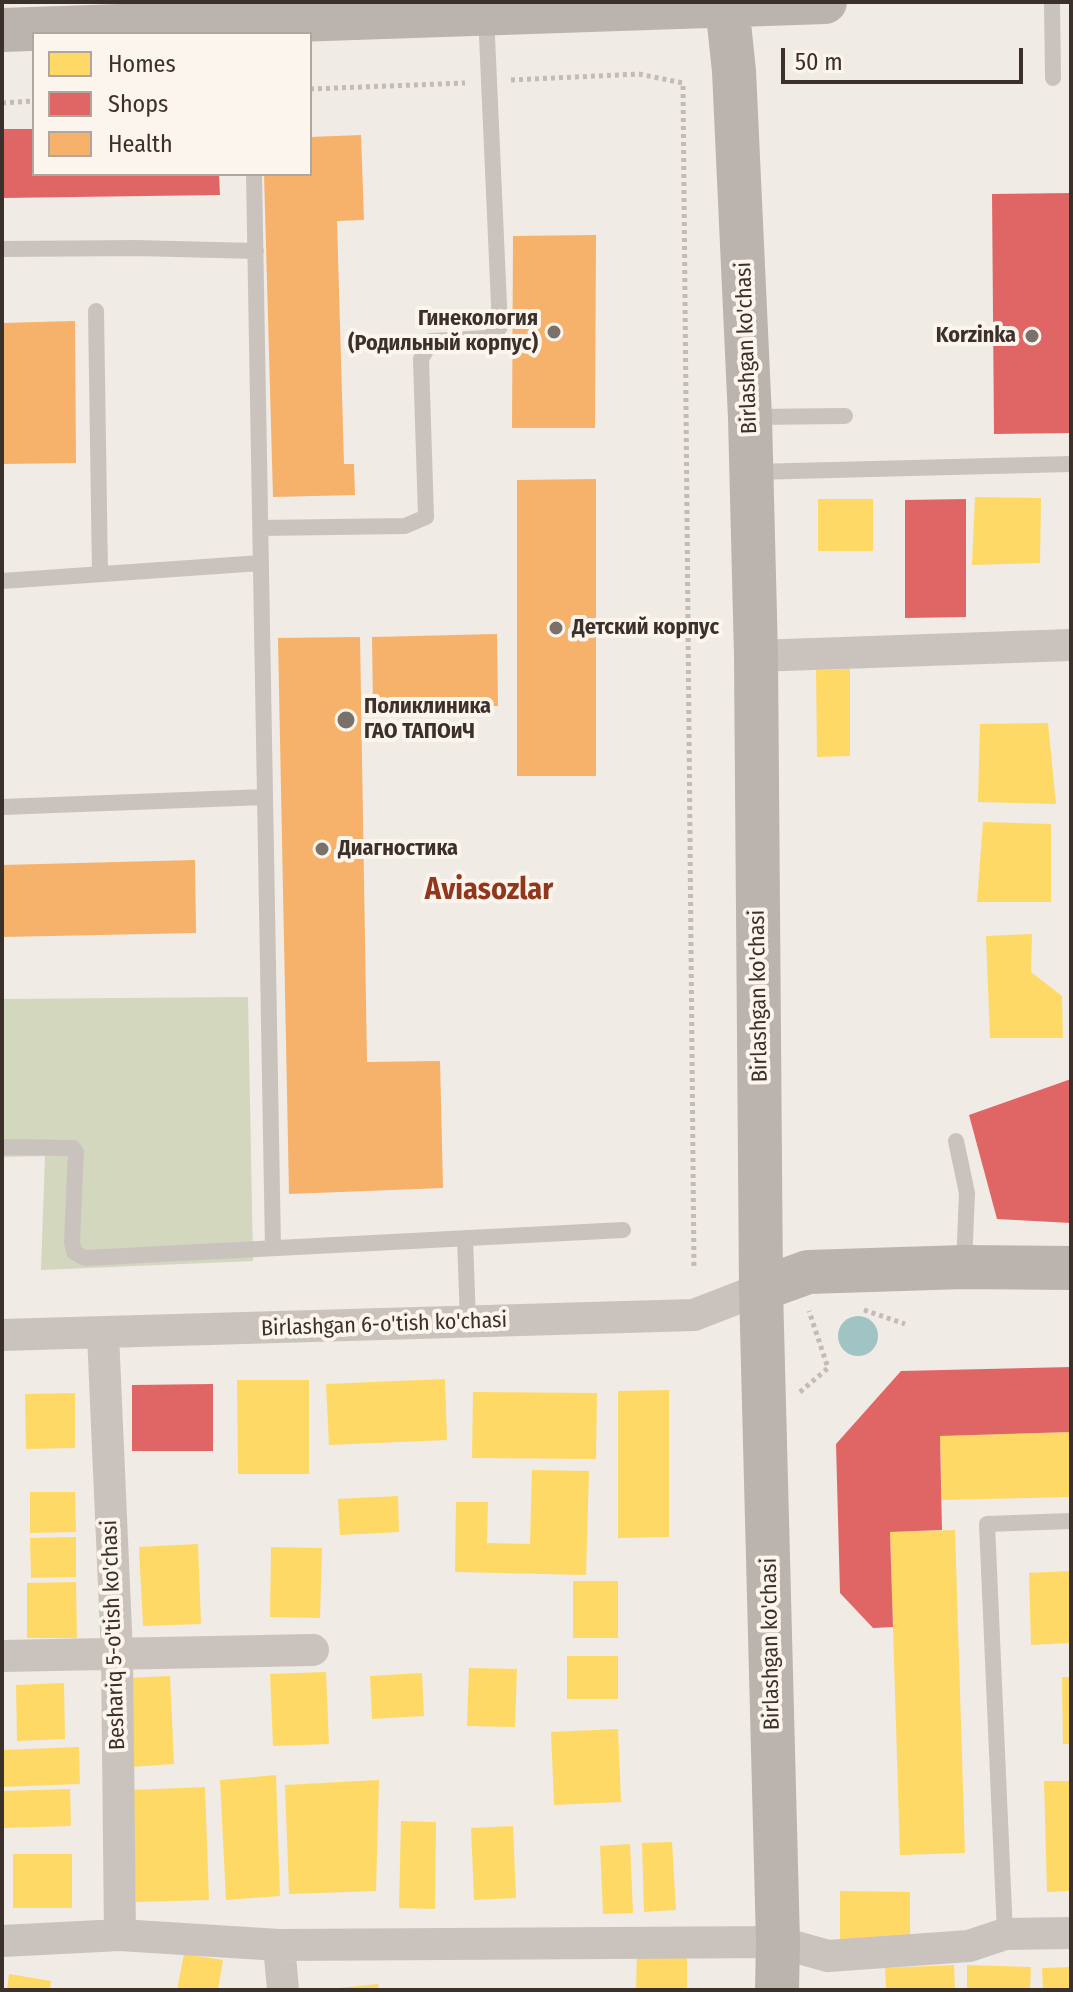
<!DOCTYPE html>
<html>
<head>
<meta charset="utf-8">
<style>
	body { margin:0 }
	#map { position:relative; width:1073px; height:1992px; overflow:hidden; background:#f0ebe5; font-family:"Fira Sans Condensed",sans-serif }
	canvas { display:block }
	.frame { position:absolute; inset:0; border:4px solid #3c302a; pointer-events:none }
	.legend { position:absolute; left:32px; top:32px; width:280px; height:144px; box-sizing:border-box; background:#fcf5ed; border:2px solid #afa69f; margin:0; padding:10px 14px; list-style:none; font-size:24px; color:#3c302a }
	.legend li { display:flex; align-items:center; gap:16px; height:40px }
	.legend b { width:40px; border:2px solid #afa69f }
	.scale { position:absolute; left:781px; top:48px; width:242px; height:36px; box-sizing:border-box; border:4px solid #3c302a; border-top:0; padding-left:10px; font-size:24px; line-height:28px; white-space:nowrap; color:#3c302a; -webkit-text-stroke:6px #fcf5ed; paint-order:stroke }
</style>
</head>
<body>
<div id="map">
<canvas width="1073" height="1992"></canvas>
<div class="frame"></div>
<ul class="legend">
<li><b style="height:22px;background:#ffd966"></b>Homes</li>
<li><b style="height:22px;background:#e06666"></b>Shops</li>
<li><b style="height:22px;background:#f6b26b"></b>Health</li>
</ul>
<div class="scale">50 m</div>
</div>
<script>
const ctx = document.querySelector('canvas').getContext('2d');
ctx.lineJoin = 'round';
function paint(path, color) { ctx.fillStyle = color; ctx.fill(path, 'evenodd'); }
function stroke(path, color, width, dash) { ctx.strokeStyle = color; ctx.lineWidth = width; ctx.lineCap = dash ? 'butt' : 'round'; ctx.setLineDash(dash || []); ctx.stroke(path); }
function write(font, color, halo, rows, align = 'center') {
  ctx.font = font + ' "Fira Sans Condensed",sans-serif'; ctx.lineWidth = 8; ctx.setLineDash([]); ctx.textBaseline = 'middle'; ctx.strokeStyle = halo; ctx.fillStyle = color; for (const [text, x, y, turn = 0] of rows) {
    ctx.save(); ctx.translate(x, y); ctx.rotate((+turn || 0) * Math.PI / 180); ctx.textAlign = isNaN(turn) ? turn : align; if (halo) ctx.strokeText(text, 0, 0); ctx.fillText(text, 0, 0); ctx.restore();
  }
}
const green = new Path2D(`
	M248 997 253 1261 41 1270 45 1156 2 1157V999Z`);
const water = new Path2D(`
	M838 1336a20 20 0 1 1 40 0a20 20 0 1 1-40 0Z`);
const homes = new Path2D(`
	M975 497 1041 498 1040 563 972 565Z
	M818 499H873V551H818Z
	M850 669V756L817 757 816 670Z
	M1048 723 1056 804 978 802 980 724Z
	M983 822 1051 824V902H977Z
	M1032 934 1031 972 1062 996 1063 1038H990L986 936Z
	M445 1379 447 1440 329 1445 326 1384Z
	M237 1380H309V1474H238Z
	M669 1390V1537L618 1538V1391Z
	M473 1392 597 1393 596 1459 472 1458Z
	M75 1393V1448L26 1449 25 1394Z
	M1071 1432V1497L942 1500 940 1436Z
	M532 1470 589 1471 586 1575 455 1572 456 1502H488L487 1543 530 1544Z
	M30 1492H75L76 1532 30 1533Z
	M398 1496 399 1532 340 1535 338 1499Z
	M955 1530 965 1853 900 1855 890 1532Z
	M76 1537V1577L31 1578 30 1538Z
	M198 1544 201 1624 143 1626 139 1547Z
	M271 1547 322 1548 320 1618 270 1617Z
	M1071 1571V1643L1031 1645 1029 1573Z
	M573 1581H618V1638H573Z
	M76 1582 77 1638H27V1583Z
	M567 1656H618V1699H567Z
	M469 1668 517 1669 515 1727 467 1726Z
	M326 1672 329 1744 273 1746 270 1674Z
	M422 1673 424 1716 372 1719 370 1676Z
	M170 1676 174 1764 130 1767 126 1678Z
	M1062 1677H1071V1744H1063Z
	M64 1683 65 1739 17 1741 16 1685Z
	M618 1729 621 1802 554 1805 551 1732Z
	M79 1747 80 1784 2 1787V1750Z
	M276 1775 280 1896 226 1900 220 1780Z
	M379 1780 376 1891 289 1894 285 1785Z
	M1044 1781H1071V1891L1047 1892Z
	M205 1787 209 1900 136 1902 131 1790Z
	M70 1789 71 1826 2 1828V1791Z
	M401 1821 436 1822 435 1909 399 1908Z
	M513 1826 516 1898 474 1900 471 1828Z
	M672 1842 676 1910 644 1912 642 1843Z
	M630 1844 633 1913 603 1914 600 1846Z
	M13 1854H72V1908H13Z
	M840 1891 910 1892V1939H840Z
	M184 1954 223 1960 218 1990H177Z
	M637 1955 687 1956V1990H636Z
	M954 1965 955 1990H886L885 1968Z
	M967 1965 1031 1967 1030 1990H967Z
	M1071 1967V1990H1043L1042 1968Z
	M9 1974 51 1981 50 1990H7Z
	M378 1984 379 1990H339V1988Z`);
const shops = new Path2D(`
	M2 129H34V174H219L220 195 2 198Z
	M1071 193V433L994 434 992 194Z
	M966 499V617L905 618V500Z
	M1071 1079V1223L997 1219 969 1115Z
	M1071 1367V1432L940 1436 942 1530 890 1532 893 1627 873 1628 840 1593 836 1444 901 1371Z
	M213 1384V1451H132V1385Z`);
const health = new Path2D(`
	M361 135 364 220 337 221 344 464H354L355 495 273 497 264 174H310V137Z
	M596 235 595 428H512L513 236Z
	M75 321 76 463 2 464V323Z
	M596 479V776H517V480Z
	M497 634 498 706 373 708 372 637Z
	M360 637 367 1062 440 1061 443 1188 289 1194 278 638Z
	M195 860 196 933 2 937V865Z`);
const path = new Path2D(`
	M511 80 639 74 683 83 694 1270
	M310 89 465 83
	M2 103 34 101
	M864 1310 905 1324
	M800 1392 828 1368 809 1311`);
const lane = new Path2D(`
	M1052 2 1053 78
	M254 174 273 1248
	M2 249 136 248 256 251
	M96 311 100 574
	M752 417 845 416
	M753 472 1071 464
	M260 528 405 526 426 517 421 359 431 341 488 338 500 327 486 14
	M2 581 261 563
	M2 807 265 797
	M956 1141 967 1193 964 1265
	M2 1147 73 1148 76 1152 72 1242 74 1252 85 1258 623 1230
	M465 1238 468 1323
	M1005 1934 987 1524 1071 1521`);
const street = new Path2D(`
	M756 656 1071 645
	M103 1334 117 1654 120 1935
	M2 1335 694 1315 761 1289
	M2 1656 313 1650
	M2 1941 120 1935 279 1945 778 1942 828 1956 969 1946 1005 1934 1071 1933
	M279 1945 283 1990`);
const secondary = new Path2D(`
	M727 5 734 71 750 418 756 656 761 1289 778 1942 777 1990
	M2 30 825 2
	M761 1289 808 1272 964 1267 1071 1268`);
const markers = [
	[554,332,8,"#7b716b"],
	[1032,336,8,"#7b716b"],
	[556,628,8,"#7b716b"],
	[346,720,10,"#7b716b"],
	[322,849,8,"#7b716b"]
];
const poiNames = [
	["Гинекология",538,319,"right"],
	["(Родильный корпус)",538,344,"right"],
	["Korzinka",1016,336,"right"],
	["Детский корпус",572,628],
	["Поликлиника",364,707],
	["ГАО ТАПОиЧ",364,732],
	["Диагностика",338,849]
];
const streetNames = [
	["Birlashgan ko'chasi",747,348,-92],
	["Birlashgan ko'chasi",759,996,-91],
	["Birlashgan 6-o'tish ko'chasi",384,1325,-2],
	["Beshariq 5-o'tish ko'chasi",114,1635,-92],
	["Birlashgan ko'chasi",771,1644,-91]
];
const districtNames = [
	["Aviasozlar",489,891]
];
paint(green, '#d2d7be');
paint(water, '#a0c4c3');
paint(homes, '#ffd966');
paint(shops, '#e06666');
paint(health, '#f6b26b');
stroke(path, '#c2bbb6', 5, [4, 4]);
stroke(lane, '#cac3bd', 16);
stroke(street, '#cac3bd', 32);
stroke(secondary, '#bab3ae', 44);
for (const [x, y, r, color] of markers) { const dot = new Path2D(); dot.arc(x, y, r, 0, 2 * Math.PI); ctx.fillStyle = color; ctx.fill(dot); stroke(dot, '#fcf5ed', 3); }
write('bold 22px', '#3c302a', '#fcf5ed', poiNames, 'left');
write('22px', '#3c302a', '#fcf5ed', streetNames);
write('bold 30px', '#91371d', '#fcf5ed', districtNames);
</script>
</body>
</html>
